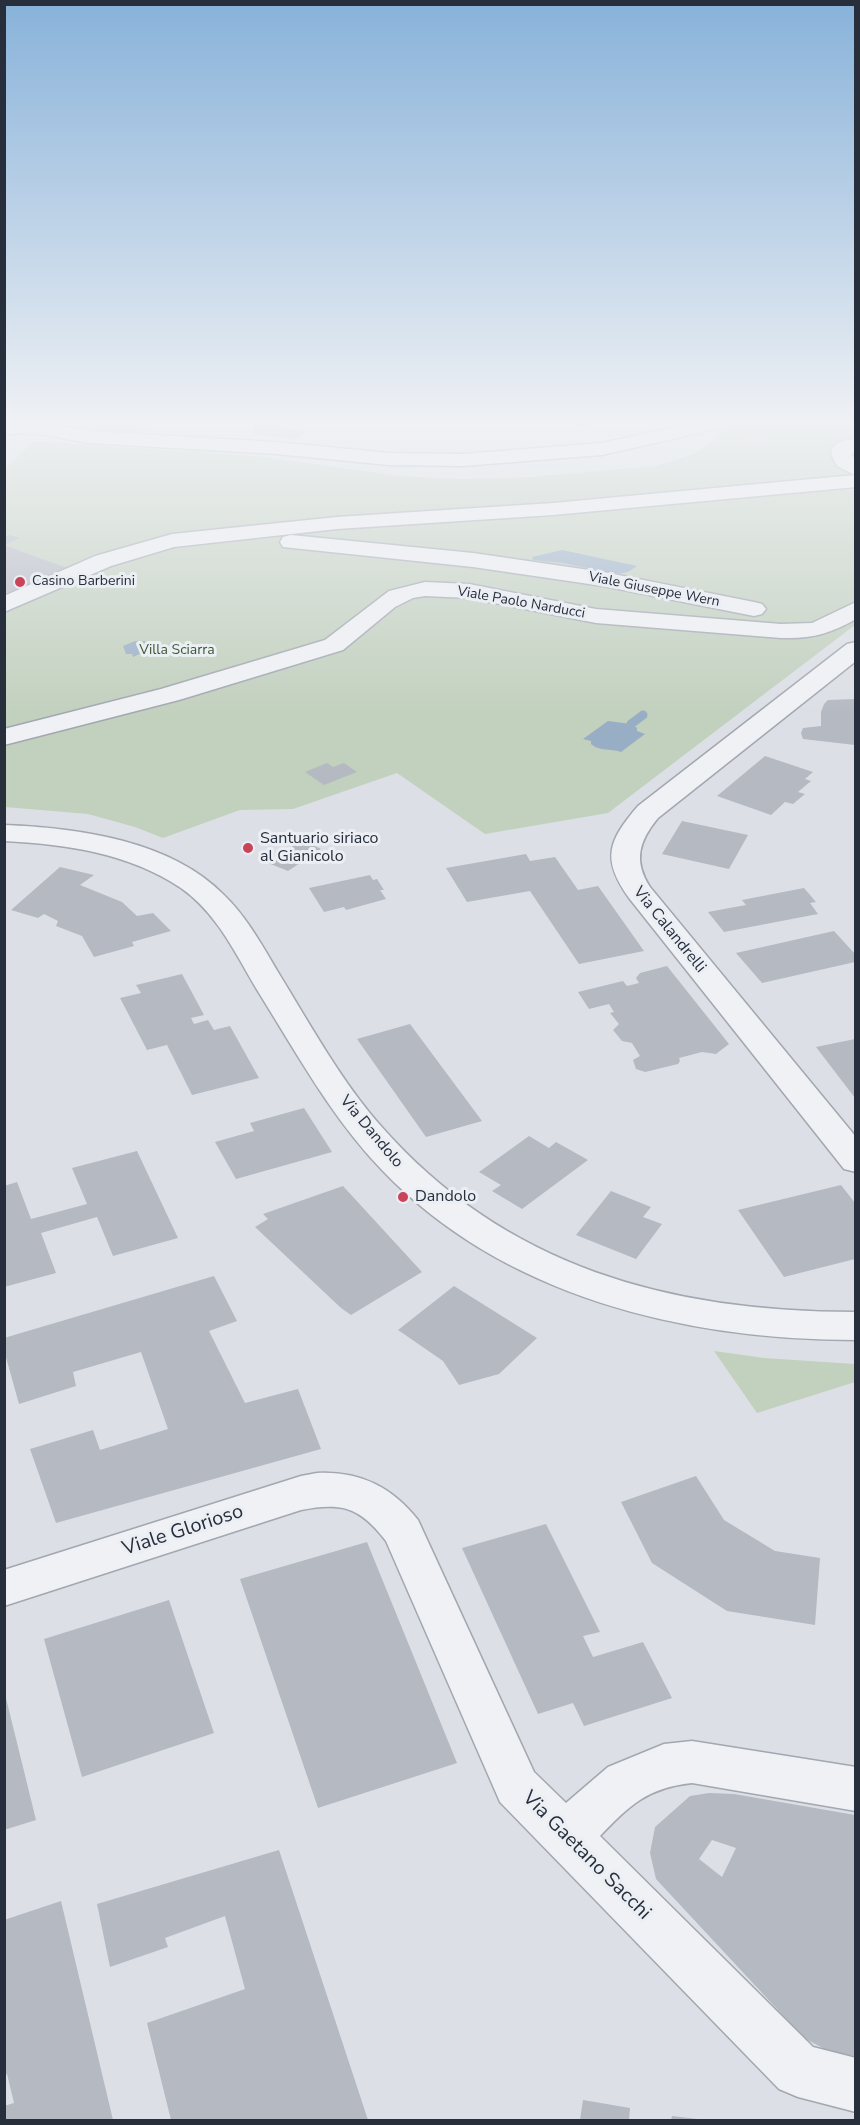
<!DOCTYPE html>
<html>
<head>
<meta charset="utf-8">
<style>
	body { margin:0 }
	#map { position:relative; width:860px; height:2125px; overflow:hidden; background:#dce0e6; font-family:"Nunito Sans",sans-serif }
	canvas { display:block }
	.frame { position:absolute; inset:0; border:6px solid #272e3c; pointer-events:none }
</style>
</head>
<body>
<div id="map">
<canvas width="860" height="2125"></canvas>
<div class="frame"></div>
</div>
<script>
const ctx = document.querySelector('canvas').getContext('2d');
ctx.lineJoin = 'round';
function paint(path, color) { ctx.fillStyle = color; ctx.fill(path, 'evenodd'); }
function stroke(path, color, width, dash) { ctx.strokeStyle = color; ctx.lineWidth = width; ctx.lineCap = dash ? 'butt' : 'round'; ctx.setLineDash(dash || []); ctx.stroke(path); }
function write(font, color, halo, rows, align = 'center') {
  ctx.font = font + ' "Nunito Sans",sans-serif'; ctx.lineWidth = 6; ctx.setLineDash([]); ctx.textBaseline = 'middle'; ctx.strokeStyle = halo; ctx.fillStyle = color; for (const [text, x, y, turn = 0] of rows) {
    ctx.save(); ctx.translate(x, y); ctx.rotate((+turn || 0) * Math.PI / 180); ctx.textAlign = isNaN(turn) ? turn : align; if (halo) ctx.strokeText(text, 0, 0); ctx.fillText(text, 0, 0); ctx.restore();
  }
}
const green = new Path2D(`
	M99 419H116L152 430 146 433 78 428Z
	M773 419H855V625L608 813 485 834 397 773 293 809 240 810 163 838 135 827 88 814 5 807V469L34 441 257 456 400 476 462 479 531 477 656 466 690 455 709 444 724 429Z
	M714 1351 764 1358 855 1364V1382L757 1413Z`);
const water = new Path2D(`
	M562 550 637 566 628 572 617 574 563 563 533 560 532 557Z
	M135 641H149L156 646 133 657 132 654H126L123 646Z
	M608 721 631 724 637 728V731L645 734 621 752C610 748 600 752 591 744V741L583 739Z`);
const stream = new Path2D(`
	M631 724 643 715`);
const building = new Path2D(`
	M201 419H232L218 424Z
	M262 419H280L279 428 306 431 298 439 252 434 255 421Z
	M554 419H589L584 421 591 423 583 427Z
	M761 424 777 432 773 433 776 438H742L734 429Z
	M9 535 20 538 4 545V537Z
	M4 545 67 568 4 597Z
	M855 699V745L803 739 801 733 803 728 821 726V712L824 704 828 700Z
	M765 756 813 772 805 779 811 781 798 792 805 794 793 804 785 802 771 815 717 796Z
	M327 763 333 767 344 763 357 772 324 785 305 772Z
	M682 821 748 835 729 869 662 854Z
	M302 840 321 849 288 871 268 863Z
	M526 854 530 861 555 857 578 890 598 886 644 951 579 964 530 891 467 902 446 868Z
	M60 867 94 875 80 885 122 902 137 916 153 913 171 931 132 942 134 946 94 957 82 936 56 926 58 921 44 914 38 918 11 910Z
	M370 875 373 880 377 879 384 890H380L386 899 346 910 344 907 324 912 309 888Z
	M804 888 816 902 810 903 818 914 724 932 708 912 746 905 742 900Z
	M834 931 855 954V962L762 983 736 953Z
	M667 966 729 1044 716 1054 702 1052 679 1058 680 1061 678 1064 645 1072 636 1069 633 1060 640 1056 632 1043 622 1041 613 1030 619 1024 610 1013 614 1012 609 1004 589 1009 578 992 623 981 627 986 639 983 636 978 640 973Z
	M182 974 204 1015 191 1018 194 1024 208 1020 214 1030 230 1026 259 1078 192 1095 167 1045 147 1050 120 998 141 993 136 985Z
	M410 1024 482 1121 426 1137 357 1039Z
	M855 1039V1098L816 1047Z
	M304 1108 332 1152 236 1179 215 1142 254 1131 250 1123Z
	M529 1136 549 1148 556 1142 588 1160 522 1209 492 1191 501 1185 479 1172Z
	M137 1151 178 1238 113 1256 97 1217 41 1233 56 1273 4 1287V1186L17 1182 31 1219 87 1204 72 1168Z
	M841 1185 855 1203V1259L784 1277 738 1210Z
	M343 1186 422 1272 351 1315 341 1308 255 1227 268 1219 263 1214Z
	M611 1191 651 1207 643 1217 662 1224 636 1259 576 1235Z
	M214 1276 237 1321 209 1331 245 1403 298 1389 321 1449 56 1523 30 1449 93 1430 100 1450 168 1429 141 1352 73 1372 76 1386 19 1404 4 1350V1338Z
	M454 1286 537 1338 499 1374 459 1385 443 1361 398 1330Z
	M696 1476 724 1520 775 1551 820 1558 815 1625 727 1611 652 1563 621 1502Z
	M546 1524 600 1632 583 1636 593 1657 643 1642 672 1698 584 1726 573 1703 538 1714 462 1548Z
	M367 1542 457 1763 318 1808 240 1579Z
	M169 1600 214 1733 82 1777 44 1639Z
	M4 1690 36 1820 4 1830Z
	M709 1793 734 1794 855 1815V2056L830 2052 804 2038 656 1879 650 1853 655 1827 690 1796ZM712 1840 736 1848 722 1877 699 1859Z
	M279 1850 368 2120H171L147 2023 245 1989 225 1916 165 1938 168 1947 110 1967 97 1904Z
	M61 1901 113 2120H4V2106L14 2103 7 2074 4 2075V1920Z
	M583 2100 630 2108 629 2120H580Z
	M672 2116 697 2119V2120H671Z`);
const minor = new Path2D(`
	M712 419H746L743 423 602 455 463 466 389 465 276 454 89 443 34 433 4 434V422L34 421 89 431 276 442 389 453 463 454 602 443Z
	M845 419H856V427L849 425Z
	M856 439V451L851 454 856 461V487L553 515 337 529 174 547 111 566 4 612V596L95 556 172 534 337 517 553 503 855 475 837 466 831 454C833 441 845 440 856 439Z
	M291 535 473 553 603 572 754 602 762 604 766 609 762 614 754 616 603 586 473 567 283 547 280 542 283 537Z
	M425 582 469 584 596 609 781 624 812 623 856 602V619C830 634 811 639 781 638L596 623 469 598 425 596 413 598 395 607 343 650 179 700 4 745V729L161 689 325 640 389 591Z
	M856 642V661L658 818C639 841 633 861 650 887L856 1137V1172L844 1169 629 898C601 859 608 841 638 806L847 644Z
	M4 825C78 828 170 840 224 895 248 918 264 949 281 977 311 1026 342 1082 380 1125 505 1268 671 1312 856 1312V1340C686 1340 503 1297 382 1170 332 1118 297 1054 259 993 236 955 218 914 181 888 129 853 65 844 4 841Z
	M317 1473C360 1471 392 1487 418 1520L534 1772 566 1803 608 1767 664 1744 692 1741 856 1767V1811L692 1783C647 1788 630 1805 600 1836L813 2047 856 2058V2112L798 2097 779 2089 500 1802 386 1541C360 1507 342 1502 301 1510L4 1606V1570L301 1476Z`);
const markers = [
	[20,582,6,"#c94359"],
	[248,848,6,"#c94359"],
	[403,1197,6,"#c94359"]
];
const farPoinames = [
	["Casino Barberini",32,582]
];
const farStreetnames = [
	["Viale Giuseppe Wern",654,590,11],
	["Viale Paolo Narducci",521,603,10]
];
const farParknames = [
	["Villa Sciarra",177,651]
];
const poiNames = [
	["Santuario siriaco",260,839],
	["al Gianicolo",260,857],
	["Dandolo",415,1197]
];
const streetNames = [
	["Via Calandrelli",669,930,51],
	["Via Dandolo",371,1132,50]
];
const nearStreetnames = [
	["Viale Glorioso",183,1531,-18],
	["Via Gaetano Sacchi",586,1856,45]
];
paint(green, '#c2d0be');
paint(water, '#98aec5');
stroke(stream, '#98aec5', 9);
paint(building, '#b4b9c2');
stroke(minor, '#a2a7b0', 3);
paint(minor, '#eff1f4');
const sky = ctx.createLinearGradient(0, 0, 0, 716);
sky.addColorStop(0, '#88b2da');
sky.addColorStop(0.59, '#eff1f4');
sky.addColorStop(1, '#eff1f400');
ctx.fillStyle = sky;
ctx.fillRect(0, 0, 860, 716);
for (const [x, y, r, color] of markers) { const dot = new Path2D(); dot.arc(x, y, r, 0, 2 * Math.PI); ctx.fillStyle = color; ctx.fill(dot); stroke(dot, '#ebeff4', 2); }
write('14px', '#272e3c', '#ebeff4', farPoinames, 'left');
write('14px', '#272e3c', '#ebeff4', farStreetnames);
write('14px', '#3b5734', '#ebeff4', farParknames);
write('16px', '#272e3c', '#ebeff4', poiNames, 'left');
write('16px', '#272e3c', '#ebeff4', streetNames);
write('20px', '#272e3c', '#ebeff4', nearStreetnames);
</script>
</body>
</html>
